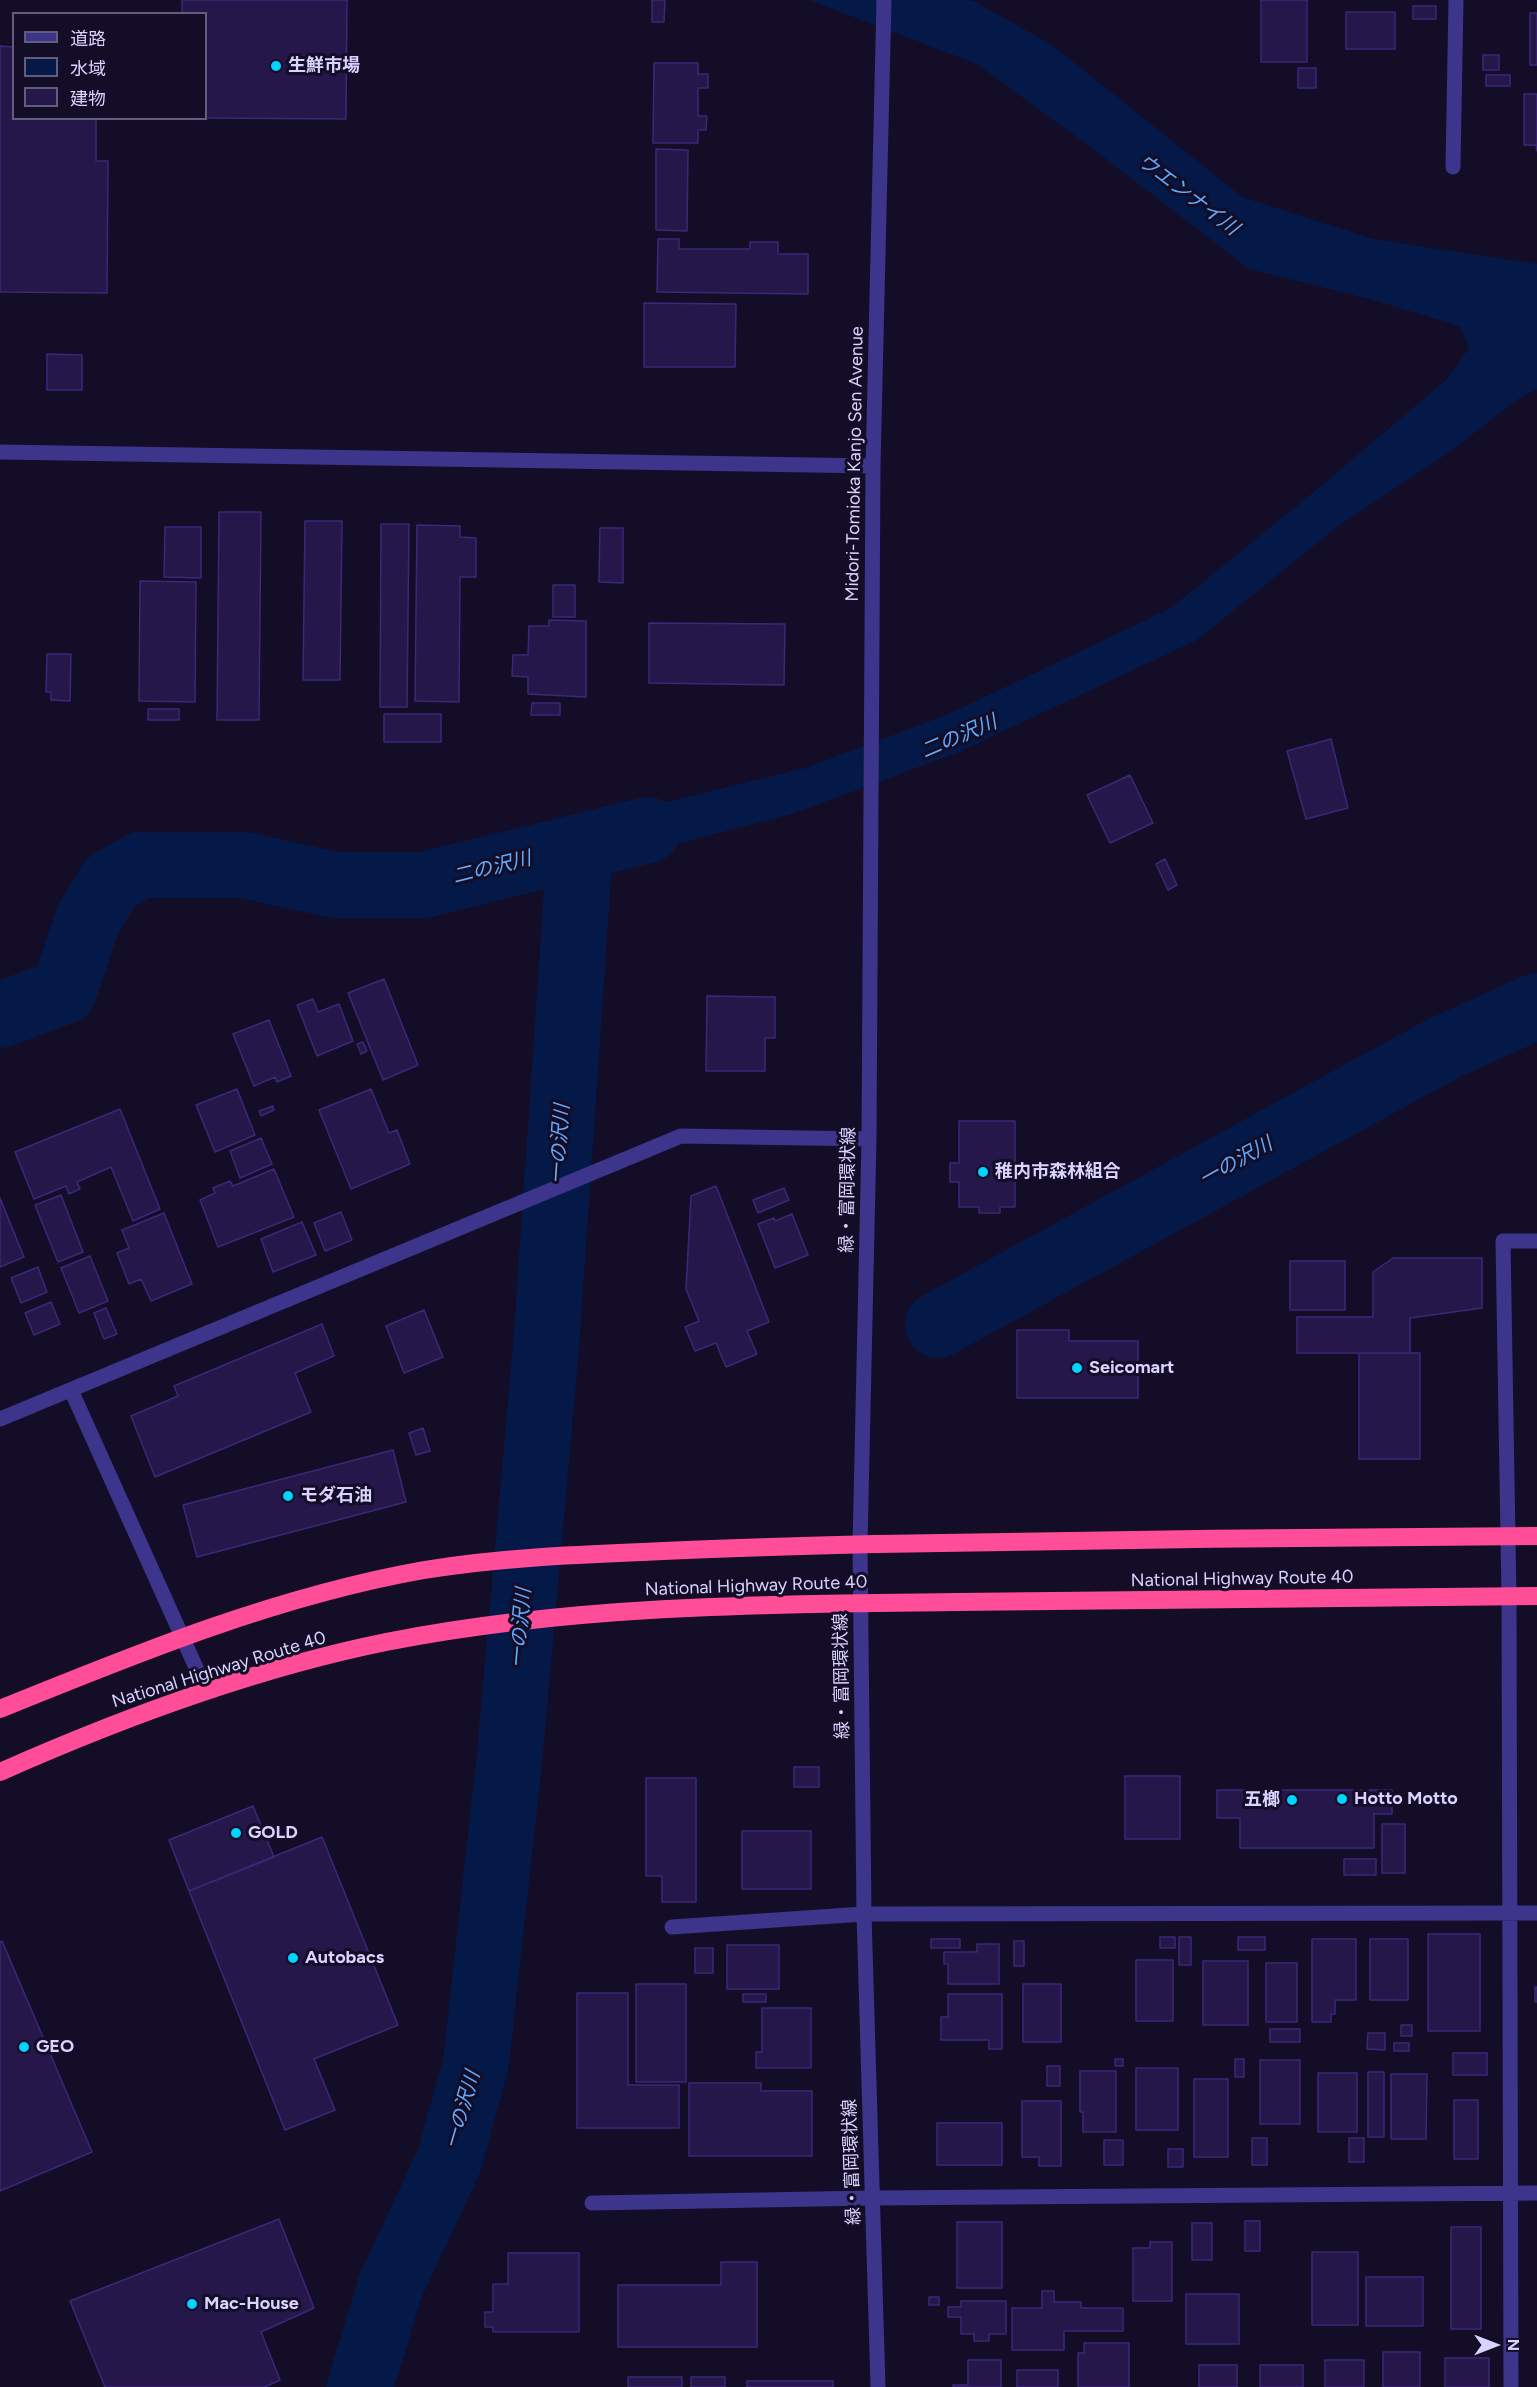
<!DOCTYPE html>
<html>
<head>
<meta charset="utf-8">
<style>
	body { margin:0 }
	#map { position:relative; width:1537px; height:2387px; overflow:hidden; background:#130d27; font-family:Figtree,"Noto Sans JP",sans-serif }
	canvas { display:block }
	.legend { position:absolute; left:12px; top:12px; width:195px; height:108px; box-sizing:border-box; background:#130d27; border:2px solid #635c7d; margin:0; padding:8px 10px; list-style:none; font-size:18px; color:#dbd3ff }
	.legend li { display:flex; align-items:center; gap:12px; height:30px }
	.legend b { width:30px; border:2px solid #635c7d }
	.north { position:absolute; left:1465px; top:2315px; width:60px; height:60px; -webkit-text-stroke:4px #130d27; paint-order:stroke; rotate:90deg; font-size:16px; font-weight:700; line-height:24px; text-align:center; color:#dbd3ff }
	.north::after { content:''; display:block; margin:auto; width:21px; height:27px; background:#dbd3ff; clip-path:polygon(50% 0,100% 100%,50% 72%,0 100%) }
</style>
</head>
<body>
<div id="map">
<canvas width="1537" height="2387"></canvas>
<ul class="legend">
<li><b style="height:8px;background:#3d348b"></b>道路</li>
<li><b style="height:16px;background:#051948"></b>水域</li>
<li><b style="height:16px;background:#25174a"></b>建物</li>
</ul>
<div class="north">N</div>
</div>
<script>
const ctx = document.querySelector('canvas').getContext('2d');
ctx.lineJoin = 'round';
function paint(path, color) { ctx.fillStyle = color; ctx.fill(path, 'evenodd'); }
function stroke(path, color, width, dash) { ctx.strokeStyle = color; ctx.lineWidth = width; ctx.lineCap = dash ? 'butt' : 'round'; ctx.setLineDash(dash || []); ctx.stroke(path); }
function write(font, color, halo, rows, align = 'center') {
  ctx.font = font + ' Figtree,"Noto Sans JP",sans-serif'; ctx.lineWidth = 6; ctx.setLineDash([]); ctx.textBaseline = 'middle'; ctx.strokeStyle = halo; ctx.fillStyle = color; for (const [text, x, y, turn = 0] of rows) {
    ctx.save(); ctx.translate(x, y); ctx.rotate((+turn || 0) * Math.PI / 180); ctx.textAlign = isNaN(turn) ? turn : align; if (halo) ctx.strokeText(text, 0, 0); ctx.fillText(text, 0, 0); ctx.restore();
  }
}
const water = new Path2D(`
	M809 0H968L976 2 1052 45 1242 197 1373 239 1537 264V389L1518 399 1451 451 1338 526 1197 640 959 752 795 813 557 875 562 828 805 768 951 713 1171 608 1315 491 1447 379 1469 348 1460 326 1366 298 1249 269 1089 146 977 64Z`);
const river = new Path2D(`
	M0 1015 64 991 88 919 111 882 141 865H244L335 885H424L648 830
	M938 1325 1444 1048 1537 1006
	M360 2387 390 2287 449 2161 476 2063 510 1752 546 1346 580 848`);
const building = new Path2D(`
	M182 0H347L346 119 206 118V14H182Z
	M652 0H665L664 22H652Z
	M1261 0H1307V62H1261Z
	M1413 6H1436V19H1413Z
	M1346 12H1395V49H1346Z
	M1530 13H1537V65H1530Z
	M0 46 14 47V118H96V161H108L107 293 0 292Z
	M1483 55H1499V70H1483Z
	M654 63H698V74H708V88H698V116H707L706 130H698V143H653Z
	M1298 68H1316V88H1298Z
	M1486 75H1510V86H1486Z
	M1524 94H1537V151L1536 145H1524Z
	M656 149 688 150 687 231 656 230Z
	M658 239H679V249H750V242H778V254H808V294L657 292Z
	M644 303 736 304 735 367H644Z
	M47 354 82 355V390H47Z
	M219 512H261L259 720H217Z
	M305 521H342L340 680H303Z
	M381 524H409L407 707H380Z
	M417 525 460 526V537L476 538V577H460L459 702 415 701Z
	M165 527H201V578L164 577Z
	M600 528H623V583L599 582Z
	M140 581 196 582 195 702 139 701Z
	M553 585H575V617H553Z
	M549 620 586 621V697L528 694V677L512 676 513 655H528L529 626H549Z
	M649 623 785 624 784 685 649 683Z
	M47 654H71L70 701 51 700V692H46Z
	M532 703H560V715H531Z
	M148 709H179V720H148Z
	M384 714H441V742H384Z
	M1331 739 1348 808 1306 819 1287 751Z
	M1130 775 1153 823 1110 843 1087 795Z
	M1165 859 1177 885 1168 890 1156 864Z
	M384 979 418 1065 383 1080 348 993Z
	M707 996 775 997V1038H765V1071H706Z
	M313 999 318 1012 339 1004 353 1041 317 1056 297 1005Z
	M269 1020 291 1076 277 1082 275 1077 254 1086 233 1034Z
	M363 1042 367 1051 361 1054 357 1044Z
	M237 1089 255 1135 215 1152 196 1105Z
	M371 1089 389 1133 397 1130 410 1164 351 1189 319 1110Z
	M273 1106 274 1110 261 1116 259 1111Z
	M120 1109 160 1209 133 1221 111 1167 77 1182 80 1189 69 1194 66 1186 34 1199 15 1152Z
	M959 1121H1015V1207H1000V1213H979V1207H959V1182H950V1163H959Z
	M261 1138 272 1164 240 1178 230 1151Z
	M274 1169 294 1217 218 1247 200 1200 215 1193 213 1188 230 1181 233 1186Z
	M716 1186 769 1322 747 1331 757 1354 726 1367 716 1343 695 1351 685 1327 699 1321 686 1289 691 1196Z
	M784 1188 789 1200 758 1213 753 1200Z
	M61 1195 83 1252 58 1262 35 1205Z
	M0 1198 24 1257 0 1267Z
	M341 1212 352 1240 325 1251 314 1223Z
	M164 1213 192 1284 151 1301 141 1279 129 1284 117 1253 129 1248 122 1230Z
	M792 1214 808 1255 775 1268 758 1224 774 1218 775 1221Z
	M302 1222 316 1255 273 1272 261 1239Z
	M90 1256 108 1301 79 1313 61 1268Z
	M1393 1258H1482V1308L1410 1318V1353H1297V1317H1373V1272Z
	M1290 1261H1345V1310H1290Z
	M38 1267 47 1292 21 1303 11 1278Z
	M51 1302 60 1324 34 1335 25 1313Z
	M106 1308 117 1334 104 1339 94 1313Z
	M424 1310 443 1357 404 1373 386 1326Z
	M322 1324 334 1356 295 1373 311 1412 155 1477 131 1416 178 1396 174 1386Z
	M1017 1330H1069V1341H1138V1398H1017Z
	M1359 1353H1420V1459H1359Z
	M423 1428 430 1451 416 1455 409 1433Z
	M393 1450 406 1502 197 1557 183 1505Z
	M794 1767H819V1787H794Z
	M1125 1776H1180V1839H1125Z
	M646 1778H696V1902H662V1876H646Z
	M1217 1790H1392V1814H1374V1848H1240V1818H1217Z
	M253 1806 274 1857 189 1891 169 1840Z
	M1382 1824H1405V1873H1382Z
	M742 1831H811V1889H742Z
	M322 1837 398 2025 314 2059 335 2110 285 2130 189 1891Z
	M1344 1859H1376V1875H1344Z
	M1428 1934H1480V2031H1428Z
	M1160 1937H1175V1948H1160Z
	M1179 1937H1191V1965H1179Z
	M1238 1937H1265V1950H1238Z
	M931 1939H960V1948H931Z
	M1312 1939H1356V2000H1335V2014H1331V2022H1312Z
	M1370 1939H1408V2000H1370Z
	M2 1941 92 2152 0 2191V1942Z
	M1014 1941H1024V1966H1014Z
	M977 1944H999V1984H948V1964H944V1952H977Z
	M727 1945H779V1989H727Z
	M695 1948H713V1973H695Z
	M1136 1960H1173V2021H1136Z
	M1203 1961H1248V2025H1203Z
	M1266 1963H1297V2022H1266Z
	M636 1984H686V2082H636Z
	M1023 1984H1061V2042H1023Z
	M1535 1987H1537V2002H1535Z
	M577 1993H628V2085H679V2128H577Z
	M743 1994H766V2002H743Z
	M948 1994H1002V2049H989V2040H941V2017H948Z
	M762 2008H811V2068H756V2052H762Z
	M1401 2025H1412V2036H1401Z
	M1270 2029H1300V2042H1270Z
	M1368 2033H1385V2050L1367 2049Z
	M1394 2043H1409V2051H1394Z
	M1453 2053H1487V2075H1453Z
	M1115 2059H1123V2066H1115Z
	M1235 2059H1244V2077H1235Z
	M1260 2060H1300V2124H1260Z
	M1047 2066H1060V2086H1047Z
	M1136 2068H1178V2130H1136Z
	M1080 2071H1116V2132H1083V2112H1080Z
	M1368 2072H1384V2137H1368Z
	M1318 2073H1357V2132H1318Z
	M1391 2074H1427L1426 2139H1391Z
	M1194 2079H1228V2157H1194Z
	M689 2083H761V2091H812V2156H689Z
	M1454 2100H1478V2159H1454Z
	M1022 2101H1061V2166H1039V2157H1022Z
	M937 2123H1002V2165H937Z
	M1252 2138H1267V2165H1252Z
	M1349 2138H1364V2162H1349Z
	M1104 2140H1123V2165H1104Z
	M1168 2149H1183V2167H1168Z
	M279 2219 314 2308 261 2332 280 2380 265 2387H105L70 2301Z
	M1245 2221H1260V2251H1245Z
	M957 2222H1002V2288H957Z
	M1192 2223H1212V2260H1192Z
	M1451 2227H1481V2329H1451Z
	M1150 2242H1172V2301H1133V2248H1150Z
	M1312 2252H1358V2325H1312Z
	M508 2253H579V2332H493V2327H485V2312H493V2284H508Z
	M721 2262H757V2347H618V2285H721Z
	M1366 2277H1423V2326H1366Z
	M1042 2291H1054V2302H1081V2308H1123V2331H1064V2350H1012V2308H1042Z
	M1186 2294H1239V2344H1186Z
	M929 2297H939V2305H929Z
	M961 2301H1006V2334H989V2341H974V2334H961V2317H948V2307H961Z
	M1084 2343H1129V2387H1078V2353H1084Z
	M1383 2352H1420V2387H1383Z
	M1445 2358H1489V2387H1445Z
	M968 2360H1001V2387H953V2385H968Z
	M1325 2360H1364V2387H1325Z
	M1199 2365H1237V2387H1199Z
	M1260 2365H1303V2387H1260Z
	M1017 2370H1058V2387H1017Z
	M628 2377H682V2387H628Z
	M691 2377H725V2387H691Z
	M747 2381H833V2387H747Z`);
const minor = new Path2D(`
	M1453 167 1456 0
	M0 452 873 466
	M71 1390 207 1692
	M0 1419 681 1136 869 1139
	M672 1927 864 1914 1537 1913
	M592 2203 872 2198 1537 2193
	M878 2387 864 1914 860 1545 869 1139 873 466 884 0
	M1511 2387 1509 1597 1503 1241H1537`);
const highway = new Path2D(`
	M0 1709C138 1653 277 1596 424 1570 496 1558 570 1555 643 1552 721 1548 800 1546 878 1544 1098 1540 1317 1537 1537 1536
	M0 1772C124 1717 253 1669 386 1642 574 1605 765 1604 956 1602 1150 1600 1343 1598 1537 1596`);
const markers = [
	[276,66,6,"#00d3fe"],
	[983,1172,6,"#00d3fe"],
	[1077,1368,6,"#00d3fe"],
	[288,1496,6,"#00d3fe"],
	[1342,1799,6,"#00d3fe"],
	[1292,1800,6,"#00d3fe"],
	[236,1833,6,"#00d3fe"],
	[293,1958,6,"#00d3fe"],
	[24,2047,6,"#00d3fe"],
	[192,2304,6,"#00d3fe"]
];
const poiNames = [
	["生鮮市場",288,66],
	["稚内市森林組合",995,1172],
	["Seicomart",1089,1368],
	["モダ石油",300,1496],
	["Hotto Motto",1354,1799],
	["五榔",1280,1800,"right"],
	["GOLD",248,1833],
	["Autobacs",305,1958],
	["GEO",36,2047],
	["Mac-House",204,2304]
];
const streetNames = [
	["Midori-Tomioka Kanjo Sen Avenue",855,464,-89],
	["緑・富岡環状線",848,1190,-89],
	["National Highway Route 40",1242,1579,-1],
	["National Highway Route 40",756,1586,-2],
	["National Highway Route 40",219,1670,-17],
	["緑・富岡環状線",842,1676,-91],
	["緑・富岡環状線",852,2162,-92]
];
const waterNames = [
	["ウエンナイ川",1188,195,37],
	["二の沢川",959,737,-23],
	["二の沢川",492,868,-14],
	["一の沢川",560,1144,-86],
	["一の沢川",1236,1162,-29],
	["一の沢川",521,1628,-85],
	["一の沢川",463,2110,-74]
];
paint(water, '#051948');
stroke(river, '#051948', 66);
paint(building, '#25174a');
stroke(building, '#3d2778', 1.5);
stroke(minor, '#3d348b', 15);
stroke(highway, '#ff4e97', 18);
for (const [x, y, r, color] of markers) { const dot = new Path2D(); dot.arc(x, y, r, 0, 2 * Math.PI); ctx.fillStyle = color; ctx.fill(dot); stroke(dot, '#130d27', 2); }
write('bold 18px', '#dbd3ff', '#130d27', poiNames, 'left');
write('18px', '#dbd3ff', '#130d27', streetNames);
write('italic 20px', '#61abff', '#130d27', waterNames);
</script>
</body>
</html>
